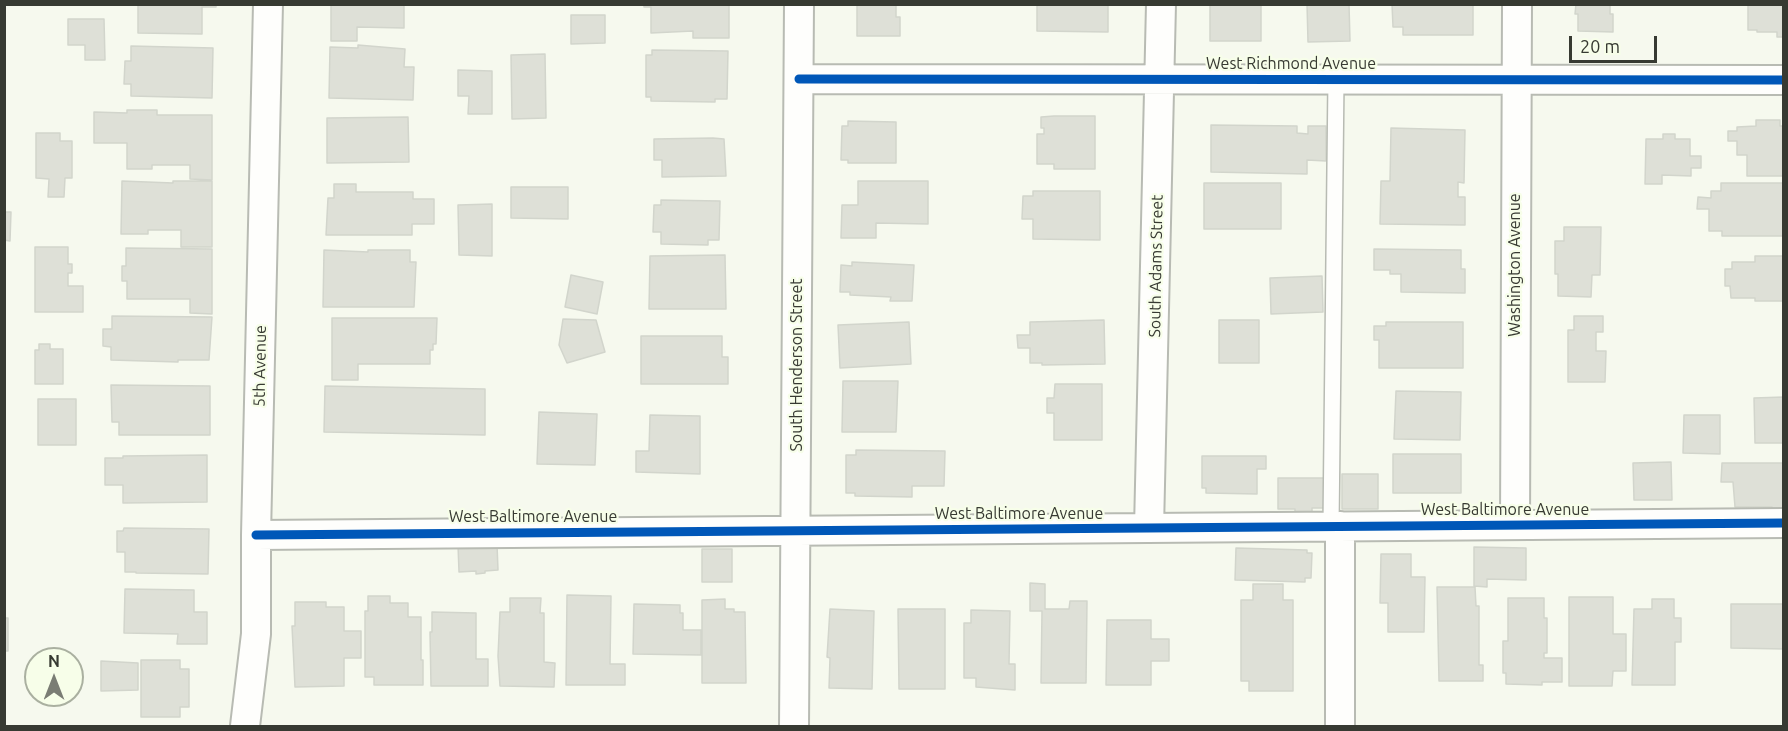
<!DOCTYPE html>
<html>
<head>
<meta charset="utf-8">
<style>
	body { margin:0 }
	#map { position:relative; width:1788px; height:731px; overflow:hidden; background:#f6f9ee; font-family:Ubuntu,sans-serif }
	canvas { display:block }
	.frame { position:absolute; inset:0; border:6px solid #373a32; pointer-events:none }
	.north { position:absolute; left:24px; top:647px; width:60px; height:60px; box-sizing:border-box; background:#f7fee9; border:2px solid #aab0a0; border-radius:50%; rotate:0deg; font-size:16px; font-weight:700; line-height:24px; text-align:center; color:#373a32 }
	.north::after { content:''; display:block; margin:auto; width:21px; height:27px; background:#7a7d74; clip-path:polygon(50% 0,100% 100%,50% 72%,0 100%) }
	.scale { position:absolute; left:1569px; top:36px; width:88px; height:27px; box-sizing:border-box; border:3px solid #373a32; border-top:0; padding-left:8px; font-size:18px; line-height:21px; white-space:nowrap; color:#373a32; -webkit-text-stroke:4px #f7fee9; paint-order:stroke }
</style>
</head>
<body>
<div id="map">
<canvas width="1788" height="731"></canvas>
<div class="frame"></div>
<div class="north">N</div>
<div class="scale">20 m</div>
</div>
<script>
const ctx = document.querySelector('canvas').getContext('2d');
ctx.lineJoin = 'round';
function paint(path, color) { ctx.fillStyle = color; ctx.fill(path, 'evenodd'); }
function stroke(path, color, width, dash) { ctx.strokeStyle = color; ctx.lineWidth = width; ctx.lineCap = dash ? 'butt' : 'round'; ctx.setLineDash(dash || []); ctx.stroke(path); }
function write(font, color, halo, rows, align = 'center') {
  ctx.font = font + ' Ubuntu,sans-serif'; ctx.lineWidth = 4.5; ctx.setLineDash([]); ctx.textBaseline = 'middle'; ctx.strokeStyle = halo; ctx.fillStyle = color; for (const [text, x, y, turn = 0] of rows) {
    ctx.save(); ctx.translate(x, y); ctx.rotate((+turn || 0) * Math.PI / 180); ctx.textAlign = isNaN(turn) ? turn : align; if (halo) ctx.strokeText(text, 0, 0); ctx.fillText(text, 0, 0); ctx.restore();
  }
}
const building = new Path2D(`
	M138 4H216V7H202V34L138 33Z
	M331 4H404V28L357 27V41H331Z
	M644 4H729V38H693V31L651 33V7H644Z
	M857 4H896V17H900V36H857Z
	M1037 4H1108V32L1037 31Z
	M1210 4H1261V41H1210Z
	M1307 4H1349L1350 41 1308 42Z
	M1392 4H1473V35H1403V27H1393Z
	M1576 4H1610V14H1613V32L1578 31V14H1575Z
	M1748 4H1784V37H1777V32H1757V30H1748Z
	M571 15H605V43L571 44Z
	M68 19H104L105 60H85V45H68Z
	M358 45 405 49 404 67H414L413 100 329 98 330 47 358 48Z
	M131 46 213 48 212 98 131 96V84H124L125 61H131Z
	M652 50 728 51 727 99H715V102L651 101V97H646V55H652Z
	M545 54 546 118 512 119 511 55Z
	M458 70 492 71V114H468L469 96H458Z
	M127 110H157V115H212V180L190 179V165H152V169H127V143H94V112L127 113Z
	M1054 116H1095V169H1054V164H1037V134H1044V128H1041V117Z
	M408 117 409 162 327 163V118Z
	M1756 120H1780V126H1784V176H1747V155H1737V141H1728V131H1737V127L1756 126Z
	M848 121 896 122V163H848V160H841L842 126H848Z
	M1211 125 1297 126V133L1308 134V126H1326V161L1307 160V174L1211 172Z
	M1391 128 1465 130 1464 183 1458 182V197H1465V225L1380 224 1381 181H1390Z
	M36 133H60V141H72V178H65L64 197H48L49 179 36 178Z
	M1663 134H1675V139H1690V156H1701V168H1691V176L1662 175V184H1645L1646 139H1663Z
	M713 138 724 139 726 176 662 177V160H654V139Z
	M122 181 173 183V181H212V247H181V230H148V234H121Z
	M858 181H928V224L876 223V238H841L842 205H858Z
	M1204 183H1281V229H1204Z
	M1721 183H1784V236H1722V231H1709V209H1697L1698 197 1711 198V191H1721Z
	M334 184H356V192H413V199H434V224H412V235H326L328 198H334Z
	M511 187H568V219L511 218Z
	M1033 191H1100V240L1033 239V219H1022L1023 196H1033Z
	M661 200 720 201 719 240H708V245L661 244V232H653L654 205H661Z
	M492 204V256L459 255 458 205Z
	M4 212H11L10 241 4 240Z
	M1564 227H1601L1600 275H1592L1591 297 1558 296V274H1555V241H1564Z
	M35 247H68V264H72V273H68V286H83V312H35Z
	M126 248 212 249V314L190 313V299H127V281H122V266H126Z
	M1374 249 1461 250V269H1465V293L1401 292V274H1390V270H1374Z
	M324 250 368 252V250H410V262H416L414 307H323Z
	M725 255 726 309H649L650 256Z
	M1755 256H1784V301H1755V298H1731L1730 286H1725V269H1732V262H1755Z
	M852 262 914 265 912 301H890L891 297 850 295V292H840L841 265 852 266Z
	M571 275 603 282 597 314 565 307Z
	M1322 276 1323 312 1271 314 1270 278Z
	M112 316 212 317 209 360H178V362L111 360V347L103 346V329H112Z
	M1574 316H1603V332H1596V351H1606L1605 382H1568V330H1574Z
	M332 318H437L436 344H433V350H430V364H358V380H332Z
	M563 319 596 320 605 352 567 363 559 345Z
	M1104 320 1105 364 1042 365V363H1030V348H1018L1017 335H1030V322Z
	M1219 320H1259V363H1219Z
	M909 322 911 364 840 368 838 325Z
	M1386 322H1463V368H1379V340H1374V326H1386Z
	M641 336H722V357H728V384H641Z
	M39 344H50V349H63V384H35V350H39Z
	M843 381H898L896 432H842Z
	M1055 384H1102V440H1054V413H1047V398H1054Z
	M111 385 210 386V435H119V422H112Z
	M325 386 485 389V435L324 432Z
	M1396 391 1461 392 1460 440 1394 439Z
	M1784 397V443H1755L1754 398Z
	M38 399H76V445H38Z
	M539 412 597 414 595 465 537 464Z
	M650 415 700 416V474L636 472V451H649Z
	M1684 415H1720V454L1683 453Z
	M856 450 945 451 944 486H912V497L855 496V493H846V455H856Z
	M1393 454H1461V493H1393Z
	M207 455V502L123 503V485H105V458H123V456Z
	M1202 456H1266V469H1257V494L1206 493V488H1202Z
	M1671 462 1672 500H1634L1633 463Z
	M1722 463H1784V510L1772 511V507H1735L1733 482H1721Z
	M1342 474H1378V509H1342Z
	M1278 478H1325L1324 508H1312V516H1295V509H1278Z
	M124 528 209 529 208 574 136 573V572H125V552H117V531H123Z
	M497 544 498 570 485 571V573L476 574V571L459 572 458 545Z
	M1474 547 1526 548V580L1487 579V587L1474 586Z
	M1236 548 1307 550V553H1312L1311 578H1305V582L1235 580Z
	M702 549H732V582H702Z
	M1381 554H1411V577H1425L1424 632H1388V603H1380Z
	M1030 583 1045 584V609H1069L1070 601H1087L1086 683H1041L1042 611H1030Z
	M1253 584H1283V600H1293V691H1249V681H1241V600H1253Z
	M1437 587H1475L1476 606H1479V665H1483V681H1439Z
	M125 589 194 590V612H207V644H177L178 634 124 633Z
	M567 595 611 596 610 664H625V685H566Z
	M368 596H390V603H408V617H421V660H423V685H374V677H365V611H368Z
	M1569 597H1613V634H1626V671H1613L1612 686H1569Z
	M510 598H541L540 613H544V662L555 663 554 687 500 686 498 656 500 612H510Z
	M1508 598H1544V618H1547V653H1544V658H1562V682H1542V685L1506 684V673H1503V641H1508Z
	M725 599V609H734V612H745L746 683H702V600Z
	M1652 599H1674V618H1681V642H1675V685H1632L1634 609H1652Z
	M295 602H326V607H344V631H361V658H344V686L295 687 292 626H295Z
	M634 604 680 605V613H683V630H701V655L633 654Z
	M1731 604H1784V649L1731 648Z
	M830 609 874 611 872 689 829 688 830 658 827 657Z
	M898 609H945V689H899Z
	M971 610 1010 611 1009 664H1015V690L976 687V678H964V623H971Z
	M432 612 476 613V659H488V686H431L430 632H432Z
	M4 618H8V651H4Z
	M1107 620H1151V639H1169V661H1151V685H1106Z
	M141 660H180V669H189V707H180V717H141Z
	M101 661 138 663V690L101 691Z`);
const service = new Path2D(`
	M1331 526 1336 79`);
const minor = new Path2D(`
	M799 79 1784 80
	M1515 525 1517 4
	M1149 528 1161 4
	M256 535 1784 523
	M245 726 256 634V535L268 4
	M794 726 799 4
	M1340 726V526`);
const cycleway = new Path2D(`
	M799 79 1784 80
	M256 535 1784 523`);
const streetNames = [
	["West Richmond Avenue",1291,64],
	["Washington Avenue",1515,265,-90],
	["South Adams Street",1156,266,-89],
	["South Henderson Street",797,365,-90],
	["5th Avenue",260,366,-89],
	["West Baltimore Avenue",1505,510],
	["West Baltimore Avenue",1019,514],
	["West Baltimore Avenue",533,517]
];
paint(building, '#dee0d7');
stroke(building, '#d2d5cc', 1.5);
stroke(service, '#b8bbb3', 18);
stroke(minor, '#b8bbb3', 32);
stroke(service, '#fefefc', 15);
stroke(minor, '#fefefc', 28);
stroke(cycleway, '#0057b8', 9);
write('16px', '#373a32', '#f7fee9', streetNames);
</script>
</body>
</html>
